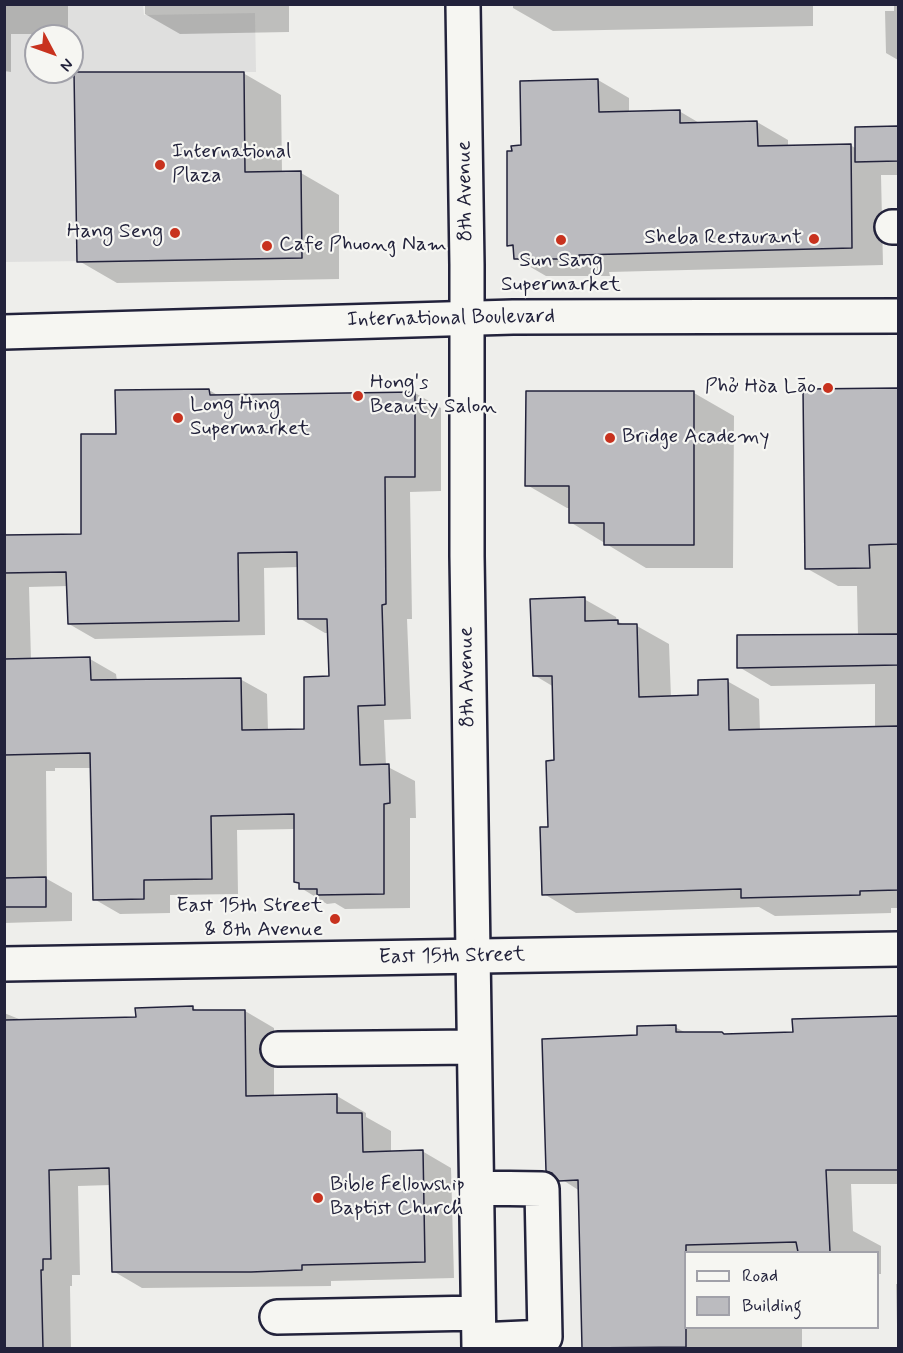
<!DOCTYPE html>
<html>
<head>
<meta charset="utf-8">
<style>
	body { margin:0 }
	#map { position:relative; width:903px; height:1353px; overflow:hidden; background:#eeeeeb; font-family:Mynerve,sans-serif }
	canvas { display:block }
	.frame { position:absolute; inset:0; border:6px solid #22223b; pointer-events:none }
	.legend { position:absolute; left:684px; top:1251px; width:195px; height:78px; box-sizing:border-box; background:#f6f6f2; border:2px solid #a1a1a9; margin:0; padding:8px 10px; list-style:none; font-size:18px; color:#22223b }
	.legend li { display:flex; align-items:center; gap:12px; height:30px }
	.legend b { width:30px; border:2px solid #a1a1a9 }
	.north { position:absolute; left:24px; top:24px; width:60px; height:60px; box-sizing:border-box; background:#f6f6f2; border:2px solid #a1a1a9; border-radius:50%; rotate:131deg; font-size:16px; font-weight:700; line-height:24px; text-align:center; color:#22223b }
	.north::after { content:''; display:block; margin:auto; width:21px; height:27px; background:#c8321e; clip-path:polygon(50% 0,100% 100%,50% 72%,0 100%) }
</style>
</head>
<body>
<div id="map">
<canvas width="903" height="1353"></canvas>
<div class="frame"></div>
<ul class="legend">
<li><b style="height:8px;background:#f6f6f2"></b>Road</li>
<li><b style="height:16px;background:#bbbbbf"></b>Building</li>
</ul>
<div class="north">N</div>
</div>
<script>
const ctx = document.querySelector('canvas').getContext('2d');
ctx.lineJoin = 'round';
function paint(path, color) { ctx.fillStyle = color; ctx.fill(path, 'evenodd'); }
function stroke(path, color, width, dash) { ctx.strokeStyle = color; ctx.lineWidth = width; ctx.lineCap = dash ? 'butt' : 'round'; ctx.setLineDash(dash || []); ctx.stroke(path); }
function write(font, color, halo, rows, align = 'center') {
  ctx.font = font + ' Mynerve,sans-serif'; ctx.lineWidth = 4.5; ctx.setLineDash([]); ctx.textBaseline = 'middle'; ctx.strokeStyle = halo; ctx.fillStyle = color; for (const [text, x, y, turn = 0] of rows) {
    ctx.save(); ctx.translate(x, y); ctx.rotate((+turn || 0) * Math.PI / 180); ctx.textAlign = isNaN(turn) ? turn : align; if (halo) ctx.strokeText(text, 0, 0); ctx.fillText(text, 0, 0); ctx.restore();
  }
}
const built = new Path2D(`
	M4 5H143L144 15 255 13 256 72H244L246 259 5 262ZM36 36H72V72H36Z`);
const shadow = new Path2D(`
	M4 4H68V34H11V72L4 71Z
	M145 4H289V32L180 34 145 14Z
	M513 4H813V26L553 31 513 8Z
	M894 4H898V60L886 53 885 11H894Z
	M243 73 281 95 282 173H301L339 195V279L117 283 79 261Z
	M598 80 629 98V113L679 111 701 124 757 122 788 140V147L850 145 857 149 856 128 898 127V175H881L883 265 609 272 610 276H546L515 258V249L508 245 522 147Z
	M898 389V908H891V913L775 916 759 907 576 913 544 894 556 762 554 687 534 675 584 599 616 617 617 621 626 626H637L669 644 671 698 700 697 727 681 759 699 760 731 875 728V684L771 686 739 667 858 636 857 586H838L806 568 805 391Z
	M209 390 219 396 415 393 441 408V491L410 492 412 619H407L411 719 384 720 386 766 415 781 416 818H410V908L345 909 335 903 327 904 301 888V884L296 881 295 829 237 830 238 894 170 895V913L120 914 94 899 92 768H55V771H46L47 879 72 893V921L4 923V537L83 535 117 436ZM299 567V618L325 633H329L331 678 306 731 268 732 267 694 240 679 117 681 116 674 90 659 31 660 29 587 68 586 69 624 95 639 265 635 264 568Z
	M694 393 734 416 733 568H646L570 522V508H567L527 485Z
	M193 1008 200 1012 245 1011 274 1028V1097L337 1096 366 1113V1117L391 1131V1152L422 1151 451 1168 454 1278 331 1281V1286L142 1288 113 1271 111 1185 78 1186 80 1275H72V1286H70L71 1348H4V1013L24 1021 137 1019Z
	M898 1016V1184H851L853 1231 881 1246V1274H878V1252H686V1328H802V1348H583L580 1191 547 1170 639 1036 675 1027 688 1034 726 1035 794 1034V1020Z
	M896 1284H898V1326L897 1325Z`);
const building = new Path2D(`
	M74 72H244L245 172 301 171 302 258 77 262Z
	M598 79 599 112 680 110V123L757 121 758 146 851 144 852 248 579 255V259H514L513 245 507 246V151H512L511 146 521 145 520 81Z
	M898 126V161L855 162V127Z
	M898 388V544L869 545 870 568 805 569 803 389Z
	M209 389 210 395 415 392V477H385L386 604 382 605 385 705 358 706 360 765 389 764 390 803 384 804V894L317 895V889H299V883L294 882V814L211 816 212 879 144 880V899L93 900 90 753 4 755V659L90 657 91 680 241 678 242 730 304 729V677L329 676 327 619H298L297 552 238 553 239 621 68 624 66 572 4 573V535L81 534V434H116L115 390Z
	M526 391H694V545H604V523H569V486H525Z
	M585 597V621L618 620V624H637L639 697 698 695V680L728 679 729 730 898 726V890L860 891V895L741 898V889L542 895 540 827H548L546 761 554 760 552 676H533L530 599Z
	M898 634V665L737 668V635Z
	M46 877V907H4V878Z
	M193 1006V1010H245L246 1096 337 1094V1113H362L363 1152 423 1150 425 1262 302 1265V1270L251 1272H112L109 1168 49 1170 51 1259H43V1270H41L43 1348H4V1020L136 1017 135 1008Z
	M898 1016V1170H826L830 1252H798L796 1242 686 1245V1347L582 1348 578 1180 559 1181 552 1173 546 1171 542 1039 637 1035V1026L676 1025V1032H722L724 1034 793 1032 792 1019Z`);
const minor = new Path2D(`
	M463 4 467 265V556L479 1348
	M892 227H898
	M278 1049 474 1047
	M476 1188 542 1189 545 1337 479 1340
	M277 1317 478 1313`);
const major = new Path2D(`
	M4 332 513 317 898 316
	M4 964 898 949`);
const markers = [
	[160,165,6,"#c8321e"],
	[175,233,6,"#c8321e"],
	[814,239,6,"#c8321e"],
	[561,240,6,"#c8321e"],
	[267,246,6,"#c8321e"],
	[828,388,6,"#c8321e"],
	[358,396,6,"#c8321e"],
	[178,418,6,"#c8321e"],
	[610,438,6,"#c8321e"],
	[335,919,6,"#c8321e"],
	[318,1198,6,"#c8321e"]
];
const poiNames = [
	["International",172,153],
	["Plaza",172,177],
	["Hang Seng",163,233,"right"],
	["Sheba Restaurant",802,239,"right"],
	["Cafe Phuong Nam",279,246],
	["Sun Sang",561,262,"center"],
	["Supermarket",561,286,"center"],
	["Hong's",370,384],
	["Beauty Salon",370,408],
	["Phở Hòa Lāo",816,388,"right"],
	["Long Hing",190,406],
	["Supermarket",190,430],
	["Bridge Academy",622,438],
	["East 15th Street",323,907,"right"],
	["& 8th Avenue",323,931,"right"],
	["Bible Fellowship",330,1186],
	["Baptist Church",330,1210]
];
const streetNames = [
	["8th Avenue",466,191,-91],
	["International Boulevard",451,319,-1],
	["8th Avenue",468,677,-91],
	["East 15th Street",452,957,-1]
];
paint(built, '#dfdfde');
paint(shadow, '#0003');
paint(building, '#bbbbbf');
stroke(building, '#22223b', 1.5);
stroke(minor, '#22223b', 38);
stroke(major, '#22223b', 38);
stroke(minor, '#f6f6f2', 33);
stroke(major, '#f6f6f2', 33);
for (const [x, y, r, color] of markers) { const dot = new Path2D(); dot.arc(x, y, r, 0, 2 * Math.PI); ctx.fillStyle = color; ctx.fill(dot); stroke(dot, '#f6f6f2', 2); }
write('21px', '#22223b', '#f6f6f2', poiNames, 'left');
write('21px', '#22223b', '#f6f6f2', streetNames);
</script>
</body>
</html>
